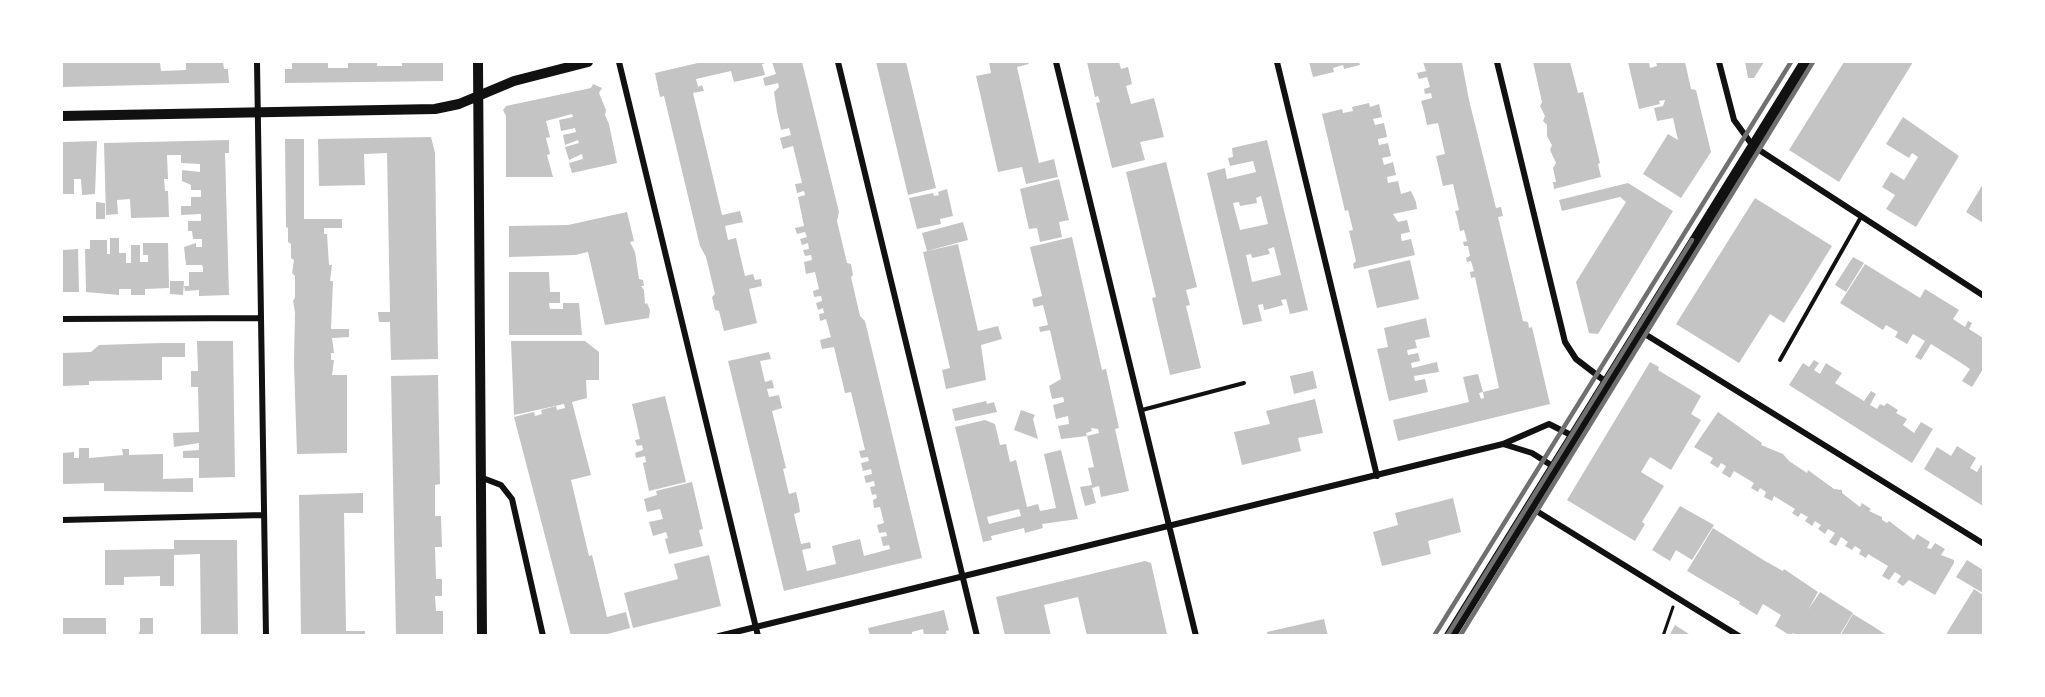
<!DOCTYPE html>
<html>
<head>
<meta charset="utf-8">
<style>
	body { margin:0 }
	#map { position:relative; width:2045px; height:697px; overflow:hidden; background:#fff; font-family:Merriweather,serif }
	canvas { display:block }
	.frame { position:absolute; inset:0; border:63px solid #fff; pointer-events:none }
</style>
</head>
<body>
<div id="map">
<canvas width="2045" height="697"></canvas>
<div class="frame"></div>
</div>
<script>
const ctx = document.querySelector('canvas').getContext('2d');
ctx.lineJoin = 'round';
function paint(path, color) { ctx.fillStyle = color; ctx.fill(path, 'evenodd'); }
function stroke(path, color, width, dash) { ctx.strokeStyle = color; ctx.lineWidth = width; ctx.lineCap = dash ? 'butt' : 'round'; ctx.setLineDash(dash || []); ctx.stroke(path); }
const building = new Path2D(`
	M62 62H160L161 71 186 70V62H223L224 69H228L229 83 62 87Z
	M292 62H328V68H348V62H377V66H402V62H443V81L285 83V69H292Z
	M702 62H769L762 64 765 75 734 82 731 71 696 79 698 87 702 85 704 91 693 93 722 215 740 211 743 222 725 226 728 240 736 238 745 276 753 274 755 280 761 279 762 286 749 289 757 323 724 331 719 311 715 310 712 297 715 294 706 257 700 246 664 96 660 97 655 73Z
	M772 62H802L839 212 837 221 847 263 851 264 853 275 851 277 860 316 865 321 922 558 784 591 728 361 769 352 771 359 760 361 765 382 772 380 774 388 767 389 769 397 779 395 782 408 772 411 786 468 783 469 789 494 796 492 799 505 800 512 794 514 801 544 810 542 811 548 802 550 807 571 836 564 832 546 860 539 864 556 890 549 889 545 883 546 881 537 887 536 886 532 879 533 877 525 884 523 880 507 874 508 873 500 877 498 876 494 872 495 870 487 875 486 874 481 866 483 864 476 872 474 871 469 863 471 861 463 869 461 868 457 861 458 859 451 865 450 851 392 845 393 834 347 822 349 820 340 831 337 826 319 820 321 819 314 824 313 823 308 818 310 816 303 822 301 821 296 814 297 813 291 819 289 815 272 806 274 804 262 812 260 811 255 805 256 803 250 809 249 808 243 802 245 800 239 807 237 805 232 797 234 795 228 804 226 798 197 805 195 804 191 797 193 795 184 802 183 793 146 783 149 780 138 791 135 789 128 781 130 777 112 774 92 779 87 778 83 765 86 763 78 776 74Z
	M876 62H906L936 188 908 195Z
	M989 62H1028L1029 64 1017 67 1039 163 1054 159 1058 177 1026 184 1022 167 998 172 976 76 991 73Z
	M1087 62H1119L1121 69 1128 67 1132 84 1126 86 1131 104 1154 98 1164 137 1140 142 1145 160 1112 168 1096 103 1100 102 1098 96 1095 97Z
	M1309 62H1359L1360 65 1344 69 1343 65 1333 68 1334 72 1313 77Z
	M1423 62H1466L1462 63 1469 100 1496 208 1501 207 1503 216 1498 217 1523 321 1528 322 1529 328 1532 327 1550 404 1398 441 1393 420 1469 402 1463 377 1478 374 1483 392 1479 393 1481 399 1484 398 1483 392 1499 388 1475 277 1471 278 1470 272 1474 271 1471 261 1467 262 1466 258 1470 256 1468 246H1464L1463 242 1467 241 1464 230 1460 231 1457 217 1455 211 1459 210 1453 184 1443 186 1436 156 1445 154 1438 123 1427 125 1424 111 1421 101 1432 98 1431 93 1425 94 1424 89 1430 87 1427 77 1419 79 1417 73 1426 71Z
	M1533 62H1570L1578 93 1583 92 1600 163 1598 164 1601 177 1554 189 1553 182H1556L1553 168 1556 163 1550 150 1552 145 1547 136V125L1543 121 1545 116 1540 106 1542 102Z
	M1628 62H1649L1650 68 1657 66 1656 62H1685L1691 89 1696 90 1711 152 1681 198 1643 174 1668 134 1678 140 1673 118 1657 121 1654 108 1663 106 1665 100 1659 101 1660 104 1639 109Z
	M1745 62H1764L1754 78H1748Z
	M1844 62H1913L1839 182 1789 150Z
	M593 84 602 88 599 93 606 110 605 115 609 124 617 163 572 173 569 163 583 159 582 154 569 160 565 147 579 143 578 140 565 145 563 135 576 132 575 128 561 131 559 120 573 117 572 114 546 121 550 137 546 138 550 154 547 155 553 177H506V116L503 110 506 106 591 88Z
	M1369 103 1370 107 1379 104 1382 117 1373 119 1375 125 1384 123 1387 137 1378 139V141L1379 145 1388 143 1391 156 1382 158 1384 165 1393 162 1396 175 1387 177 1388 183 1398 181 1401 194 1411 191 1416 202 1417 209 1393 214 1398 222 1407 220 1410 232 1401 234V238L1402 241 1411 239 1415 255 1354 269 1353 264 1356 261 1349 231 1353 230 1348 210 1345 211 1322 114 1342 109 1343 113 1353 111 1352 107Z
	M1903 117 1959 156 1916 227 1886 209 1895 195 1882 187 1891 172 1904 180 1918 157 1912 153 1909 158 1886 144Z
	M431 137 435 153 438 359 391 360 390 322H379L378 312H390L387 153 364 154 365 185 319 186 318 139Z
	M285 139H304V219H342V228H324V234H327L329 265H332L330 281H333L331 329H349V337L332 338 334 353H331V360H334L332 375H347V453L297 454 294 364 295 312 293 301 295 298V276L292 273 294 260 291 258V244L288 242V228L286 227Z
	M229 140V153H225L229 295 199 296V290L185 291 184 286H189V272H203V268L202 265H186L184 247 196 243V247H202V239H193L192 231H188V221H201V214L181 215V206H191V197H201V190H191V185L182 181V170L200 172V164L181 163V155H167L168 179H164L165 191H168L169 217 131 218 130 199 117 200 118 214 106 215 104 143Z
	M1267 140 1308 310 1290 314 1286 299 1281 300 1283 305 1269 309 1264 310 1263 304 1258 305 1262 321 1243 325 1207 173 1225 168 1227 179 1256 172 1253 161 1230 166 1228 158 1233 157 1232 148ZM1261 196 1268 224 1240 230 1233 203 1239 202 1240 206 1257 203 1256 198ZM1274 247 1281 275 1252 282 1246 255 1251 254 1252 258 1270 254 1268 249Z
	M97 141 95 194 82 195 81 179H74V194H62V142Z
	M1166 162 1197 287 1186 290 1190 305 1186 306 1201 368 1170 375 1152 298 1156 297 1126 172Z
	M1059 179 1069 220 1059 222 1062 237 1040 242 1037 228 1029 229 1020 189Z
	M1628 183 1673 211 1598 334 1589 333 1576 282 1626 202 1620 197 1562 211 1559 200Z
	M1983 184V223L1966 212Z
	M947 189 953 216 940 219 941 224 917 229 909 198 933 193 934 196 939 195 938 192Z
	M1755 198 1832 246 1784 323 1770 314 1739 363 1676 324Z
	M96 202 105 203V219H96Z
	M627 212 634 241 630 242 635 252 639 279 643 280 644 286H641L644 290 645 304 647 303 650 310 649 318 605 325 588 252 575 255 509 257V226L568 225Z
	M963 222 968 240 927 251 922 233Z
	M1072 237 1102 370 1106 369 1119 428 1115 429 1129 491 1101 497 1099 486 1092 488 1096 503 1085 506 1080 487 1092 485 1088 468 1094 467 1087 436 1099 433 1098 429 1091 428 1092 431 1086 433 1087 436 1061 439 1058 426 1069 424 1068 416 1056 419 1053 405 1064 402V400L1063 397 1052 399 1049 386 1061 379 1050 330 1040 332 1039 327 1048 325 1043 305 1034 307 1032 299 1042 296 1030 247Z
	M110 238H119V253H126V263H131V245H140V262H148V255H143V243H168L169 288 145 289V295H131V289H119V295L86 292 85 249H90V240H107V254H110Z
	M958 244 978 331 998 326 1002 339 981 345 986 380 946 389 942 370 950 368 923 252Z
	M78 249 79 292H62V250Z
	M1853 257 1864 263 1846 292 1835 285Z
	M1410 260 1419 299 1377 308 1368 270Z
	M1865 264 1920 298 1925 289 1959 310 1953 319 1965 327 1968 321 1972 323 1969 329 1983 338V369L1972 387 1962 381 1970 369 1958 361 1931 344 1921 360 1915 357 1925 341 1913 334 1907 344 1895 337 1898 332 1886 325 1883 330 1840 303Z
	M509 272H549L550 292H560V303H549L550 309H563V303H579L582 335H509Z
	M170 281H184L183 295 170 294Z
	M1426 318 1430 337 1415 340 1417 348 1407 350 1408 355 1418 353 1420 361 1411 363 1412 368 1437 362 1439 372 1414 376 1415 381 1425 379 1428 392 1389 401 1377 349 1388 347 1384 328Z
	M197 341H233L235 477 199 478V458H183V451L199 450V443L174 447 173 433 199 432 198 387H191V371H198Z
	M511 341H585L599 352V380H586L587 398 572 402 591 475 571 480 589 556 592 555 607 617 626 612 630 628 600 636H571L514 417 534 412 535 416 542 414 541 410 556 406 557 410 565 408 564 404 514 415Z
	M162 343H185V357H162V380L89 381V385L62 386V353L91 352 99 345Z
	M1814 360 1819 363 1814 370 1820 374 1826 363 1832 367 1842 373 1835 383 1864 401 1871 391 1876 394 1870 405 1877 409 1880 404 1884 406 1887 403 1898 410 1896 413 1907 419 1903 425 1914 433 1921 422 1933 429 1912 463 1789 385 1803 363 1809 367Z
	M1650 362 1659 367 1658 370 1701 396 1691 414 1701 420 1671 470 1650 457 1641 472 1664 486 1642 522 1645 524 1635 541 1567 500Z
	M1313 371 1317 388 1294 394 1290 376Z
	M438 375 440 484 435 485V516H441L442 547H435L436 579H442V596H435L436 611H443V636H396L391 376Z
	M665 396 686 482 649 491 643 463 646 462 645 456 636 458 635 453 643 450 642 445 637 446 635 440 640 439 632 404Z
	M1315 399 1323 433 1298 438 1301 451 1242 465 1234 432 1270 424 1266 411Z
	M986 401 987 404 994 402 997 412 955 421 952 409Z
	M1021 410 1035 415 1033 419 1038 439 1014 430Z
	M1718 412 1762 443 1761 445 1783 454 1789 461 1807 473 1808 470 1834 489 1842 490V493L1860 507 1862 503 1871 509 1869 511 1882 517V520L1887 523 1889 521 1914 540 1917 534 1930 542 1927 548 1931 549 1935 543 1945 549 1941 555 1954 560V563L1935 595 1909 580 1903 586 1897 582 1901 576 1895 572 1889 580 1882 576 1888 566 1868 554 1866 558 1859 554 1861 550 1855 546 1852 550 1845 546 1848 542 1841 537 1836 546 1829 542 1835 533 1828 529 1825 534 1818 529 1821 525 1815 521 1812 526 1805 521 1808 517 1801 513 1798 517 1792 513 1795 509 1774 496 1772 501 1764 497 1766 492 1760 488 1758 492 1751 488 1754 483 1734 471 1730 478 1722 473 1726 466 1721 463 1718 468 1710 463 1713 458 1694 447Z
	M985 420 995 424 1000 445 1006 444 1010 462 1016 460 1027 507 1038 504 1040 511 1056 508 1044 454 1061 450 1078 519 1042 524 1043 528 1025 533 1024 528 1008 532 991 536 992 540 983 542 955 427ZM1019 509 1021 516 989 524 987 517Z
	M1957 446 1976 458 1970 468 1977 472 1981 465 1983 466V506L1924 469 1937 447 1951 456Z
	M79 448H89V458L123 455 122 449H129V455L163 454V479L193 478V492L104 491V483L62 484V453L74 452V458H79Z
	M692 482 703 529 699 530 703 546 669 554 665 539 668 538 666 532 653 536 649 522 663 519 660 509 647 512 644 499 657 495 656 491Z
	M363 493V513H344L346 631H365V636H301L299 495Z
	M1453 498 1461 532 1428 541 1431 554 1382 566 1373 532 1398 525 1395 513Z
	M1680 506 1714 525 1692 560 1676 550 1670 561 1652 550Z
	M1713 528 1765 561 1783 571 1784 569 1818 592 1808 610 1820 592 1853 613 1839 636H1798L1793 633 1791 636 1775 626 1781 615 1763 604 1757 615 1739 604 1740 602 1687 571Z
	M174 540H237L238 636H201L200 554 174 555V586H160V576L124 577V585H105V550L174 549Z
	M709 555 721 606 633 628 624 593 678 579 674 564Z
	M1967 560 1983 570V593L1956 577Z
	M1145 561 1151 563 1167 634 1087 636 1078 597 1044 605 1051 636H1005L996 597Z
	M1974 589 1983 595V636H1945Z
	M944 610 949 630 946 631 947 636H924L923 629 912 632V636H870L868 628Z
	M1853 614 1871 625 1888 636H1840Z
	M62 618H106V636H62Z
	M140 618H153V636H137L140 631Z
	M1324 619 1328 636H1268L1267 632Z
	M1675 625 1692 636H1669Z`);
const path = new Path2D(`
	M1663 636 1673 607`);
const service = new Path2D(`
	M1780 360 1861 217
	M1142 410 1244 383`);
const minor = new Path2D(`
	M257 62 266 636
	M619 62 758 636
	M838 62 977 636
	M1056 62 1196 636
	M1277 62 1377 476
	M1497 62 1565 342 1576 359 1606 382
	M1719 62 1734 120 1753 146 1984 296
	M62 319 261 318
	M1640 331 1984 544
	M1503 444 1532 453 1554 467
	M480 477 501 485 512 499 543 636
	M1530 507 1739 636
	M62 520 264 515
	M719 636 1503 444 1549 424 1573 436`);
const secondary = new Path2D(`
	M478 62 482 636
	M62 116 435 109 459 104 514 81 588 62`);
const primary = new Path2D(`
	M1450 636 1806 62`);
const rail = new Path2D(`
	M1434 636 1791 62
	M1447 636 1692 240
	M1460 636 1813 62`);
paint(building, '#c4c4c4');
stroke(path, '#111', 3);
stroke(service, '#111', 4);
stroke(minor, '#111', 6);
stroke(secondary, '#111', 10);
stroke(primary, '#111', 12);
stroke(rail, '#707070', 4.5);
</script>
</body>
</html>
